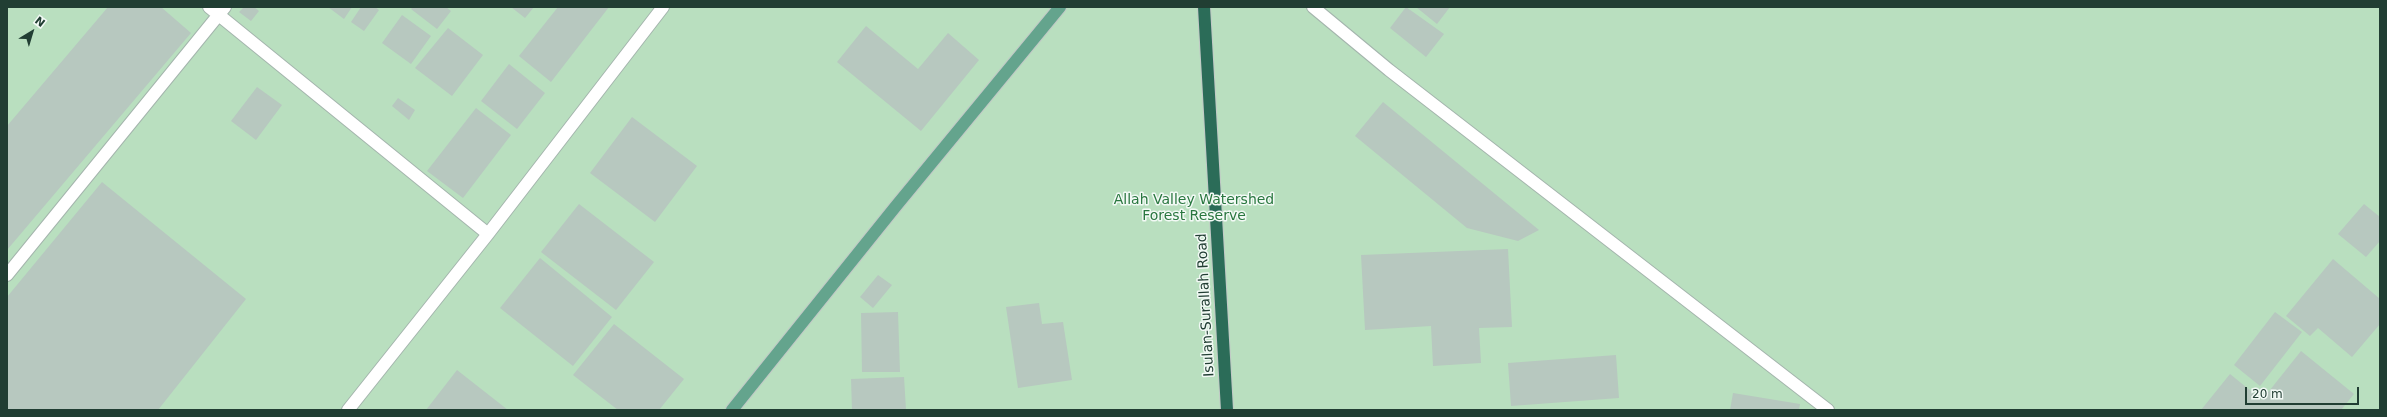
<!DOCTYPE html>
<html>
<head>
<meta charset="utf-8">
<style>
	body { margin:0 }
	#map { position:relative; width:2387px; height:417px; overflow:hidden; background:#e1ede6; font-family:"DejaVu Sans",sans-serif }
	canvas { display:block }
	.frame { position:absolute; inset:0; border:8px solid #213e33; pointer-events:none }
	.north { position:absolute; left:12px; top:12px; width:40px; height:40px; -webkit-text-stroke:3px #f2f9f5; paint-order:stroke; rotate:38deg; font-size:11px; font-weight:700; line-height:16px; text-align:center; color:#213e33 }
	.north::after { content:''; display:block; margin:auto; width:14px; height:18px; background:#213e33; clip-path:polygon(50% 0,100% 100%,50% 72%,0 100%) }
	.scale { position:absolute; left:2245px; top:387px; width:114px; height:18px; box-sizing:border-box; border:2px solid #213e33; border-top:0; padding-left:5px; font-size:12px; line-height:14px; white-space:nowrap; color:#213e33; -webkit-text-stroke:3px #f2f9f5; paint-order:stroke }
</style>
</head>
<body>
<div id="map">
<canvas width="2387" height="417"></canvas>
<div class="frame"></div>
<div class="north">N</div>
<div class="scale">20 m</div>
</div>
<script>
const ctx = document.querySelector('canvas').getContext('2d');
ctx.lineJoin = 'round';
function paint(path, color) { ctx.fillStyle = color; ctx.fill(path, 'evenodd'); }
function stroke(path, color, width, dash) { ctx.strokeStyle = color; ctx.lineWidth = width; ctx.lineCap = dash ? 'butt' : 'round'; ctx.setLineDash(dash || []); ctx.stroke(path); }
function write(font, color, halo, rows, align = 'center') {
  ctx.font = font + ' "DejaVu Sans",sans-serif'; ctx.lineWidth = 3; ctx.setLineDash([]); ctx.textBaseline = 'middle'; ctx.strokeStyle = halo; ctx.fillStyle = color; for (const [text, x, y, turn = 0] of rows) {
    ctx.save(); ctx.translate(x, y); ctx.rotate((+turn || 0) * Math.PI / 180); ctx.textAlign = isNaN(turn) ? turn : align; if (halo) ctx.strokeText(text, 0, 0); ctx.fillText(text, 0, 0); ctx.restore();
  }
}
const green = new Path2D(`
	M7 7H2380V410H7Z`);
const building = new Path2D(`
	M108 7H161L191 33 7 250V126Z
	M244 7H254L259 11 251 21 239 12Z
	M328 7H352L344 19Z
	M361 7H375L379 10 364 31 351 22Z
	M413 7H446L451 11 437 29 411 9Z
	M511 7H534L525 18Z
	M558 7H609L551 82 519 56Z
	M1406 7 1444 34 1426 57 1390 28Z
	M1416 7H1450L1437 24Z
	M402 15 431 36 411 64 382 43Z
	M866 26 918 69 948 33 979 60 921 131 837 62Z
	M448 28 483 55 452 96 415 68Z
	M509 64 545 93 517 129 481 101Z
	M257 87 282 105 256 140 231 121Z
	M398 98 415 110 409 120 392 106Z
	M1383 102 1539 230 1518 241 1467 228 1355 136Z
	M476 108 511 135 463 198 427 171Z
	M632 117 697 166 655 222 590 173Z
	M102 182 246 299 158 410H7V297Z
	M579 204 654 262 616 310 541 252Z
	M2364 204 2380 217V241L2366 257 2338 234Z
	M1508 249 1512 327 1479 328 1481 363 1433 366 1431 326 1365 330 1361 255Z
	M540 258 612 317 573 366 500 308Z
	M2333 259 2380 299V324L2352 357 2318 328 2310 336 2286 316Z
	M878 275 892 285 873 308 860 297Z
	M1039 303 1042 324 1063 322 1072 380 1018 388 1006 307Z
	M898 312 900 372H862L861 313Z
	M2275 312 2302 332 2260 386 2234 365Z
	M614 324 684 379 659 410H618L573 375Z
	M2301 351 2354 394 2341 410H2201L2230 374 2262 400Z
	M1616 355 1619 398 1511 406 1508 363Z
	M457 370 508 410H426Z
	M904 377 906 410H852L851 379Z
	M1733 393 1800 404 1799 410H1730Z`);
const minor = new Path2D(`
	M209 7 488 234
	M1313 7 1389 70 1828 410
	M7 275 225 7
	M348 410 488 234 663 7`);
const major = new Path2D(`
	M732 410 896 206 1060 7`);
const highway = new Path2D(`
	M1204 7 1227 410`);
const parkNames = [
	["Allah Valley Watershed",1194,200],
	["Forest Reserve",1194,216]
];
const streetNames = [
	["Isulan-Surallah Road",1206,305,-93]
];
paint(green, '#b9dfbf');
paint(building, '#b7c8bf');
stroke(minor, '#a4b5ad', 14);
stroke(major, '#c1c9c6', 14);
stroke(highway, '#c1c9c6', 14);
stroke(minor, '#fff', 12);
stroke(major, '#64a48d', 12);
stroke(highway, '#2b6c58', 12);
write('14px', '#29773f', '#f2f9f5', parkNames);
write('14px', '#213e33', '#f2f9f5', streetNames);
</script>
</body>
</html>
